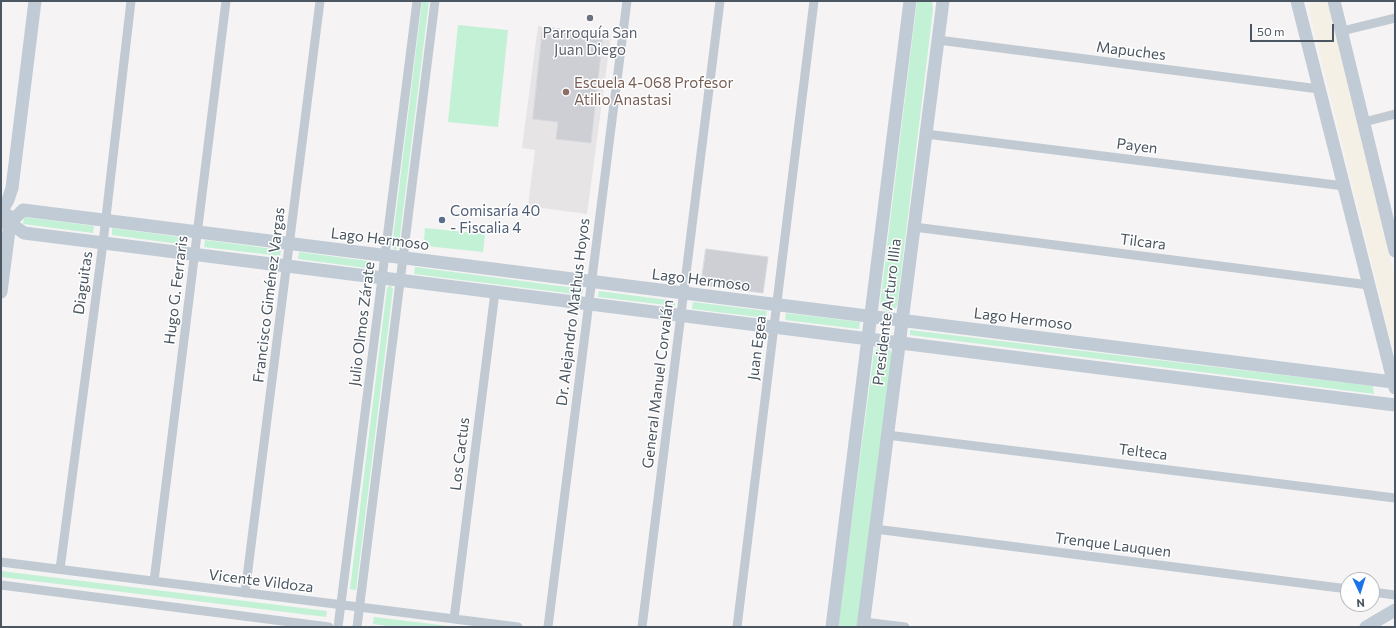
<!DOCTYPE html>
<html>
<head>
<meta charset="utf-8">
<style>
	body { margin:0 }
	#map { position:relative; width:1396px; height:628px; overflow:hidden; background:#f5f3f3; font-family:Commissioner,sans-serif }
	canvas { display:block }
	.frame { position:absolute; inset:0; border:2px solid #4a5661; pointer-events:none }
	.north { position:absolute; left:1340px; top:572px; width:40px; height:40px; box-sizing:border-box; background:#fff; border:1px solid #b7bbc0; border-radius:50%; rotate:176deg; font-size:11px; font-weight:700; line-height:16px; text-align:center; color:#4a5661 }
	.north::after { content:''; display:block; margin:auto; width:14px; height:18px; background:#1a73e8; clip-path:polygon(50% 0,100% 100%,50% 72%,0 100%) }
	.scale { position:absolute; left:1250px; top:24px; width:84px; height:18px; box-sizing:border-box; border:2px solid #4a5661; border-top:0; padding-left:5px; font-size:12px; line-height:14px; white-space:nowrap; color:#4a5661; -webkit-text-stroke:3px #fff; paint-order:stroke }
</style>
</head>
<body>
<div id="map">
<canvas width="1396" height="628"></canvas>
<div class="frame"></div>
<div class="north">N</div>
<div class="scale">50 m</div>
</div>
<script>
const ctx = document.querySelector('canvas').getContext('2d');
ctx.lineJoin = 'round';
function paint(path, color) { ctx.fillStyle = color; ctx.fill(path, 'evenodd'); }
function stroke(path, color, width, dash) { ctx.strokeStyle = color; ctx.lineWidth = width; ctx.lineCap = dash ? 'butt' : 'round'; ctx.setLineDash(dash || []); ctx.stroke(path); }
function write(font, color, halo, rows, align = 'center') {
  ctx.font = font + ' Commissioner,sans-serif'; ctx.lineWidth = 3; ctx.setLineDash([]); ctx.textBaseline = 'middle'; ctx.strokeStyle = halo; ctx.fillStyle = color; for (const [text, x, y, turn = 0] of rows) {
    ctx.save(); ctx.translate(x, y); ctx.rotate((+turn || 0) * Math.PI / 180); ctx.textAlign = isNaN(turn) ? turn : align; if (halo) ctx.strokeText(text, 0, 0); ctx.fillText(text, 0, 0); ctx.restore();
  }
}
const education = new Path2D(`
	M538 26 611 35 587 214 528 206 535 150 522 148Z`);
const green = new Path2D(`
	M422 1H429L399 244 398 248 395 250H394L392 246Z
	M917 1H932L933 10 897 306C892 313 884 313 880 304Z
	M458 25 508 30 498 127 448 122Z
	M24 217 94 226 93 233 23 224Z
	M112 228 188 238 187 245 112 235Z
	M425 228 485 234 483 252 426 246 424 240Z
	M205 240 281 250 280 256 204 247Z
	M299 252 375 262 374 269 298 259Z
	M415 267 583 289 582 295 414 274Z
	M390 285 393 289 356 590 350 589 387 288Z
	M599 291 675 301V306L598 297Z
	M693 302 767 311 766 318 692 309Z
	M786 313 860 322 859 329 785 320Z
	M910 330 1373 386 1374 394 910 335Z
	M879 346C885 347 891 347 892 355L857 627H838L874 352Z
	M1 571 327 611 326 617 1 577Z
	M374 617 457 627H394L373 624Z`);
const sand = new Path2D(`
	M1324 1 1328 3 1395 278V357L1310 15 1309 6 1311 4Z`);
const building = new Path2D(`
	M543 27 603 34 591 143 556 139 558 122 533 119Z
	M706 249 768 257 763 293 701 285Z`);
const street = new Path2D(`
	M1342 31 1395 18
	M938 40 1319 89
	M1364 122 1395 114
	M926 134 1344 186
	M914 227 1369 285
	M887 435 1395 498
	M875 529 1348 589
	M1 562 518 627
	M60 569 103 243 131 1
	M154 581 226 1
	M1 585 329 627
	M1372 592 1395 595
	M245 593 320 1
	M454 619 495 292
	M864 622 905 627
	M338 627 417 1
	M357 627 435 1
	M548 627 627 1
	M642 627 720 1
	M737 627 814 1`);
const secondary = new Path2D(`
	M1297 1 1395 388
	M1334 1 1395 251
	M1 212 8 200 12 188 35 1
	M1 222 10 223 24 233 1395 405
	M10 223 23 210 1393 382
	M1 292 10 223 9 216
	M832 627 910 1
	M863 627 943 1
	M1366 627 1395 610`);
const markers = [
	[590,18,4,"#6b7280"],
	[566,92,4,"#8d6e63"],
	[442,220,4,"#5c6f8a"]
];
const worshipNames = [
	["Parroquía San",590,33],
	["Juan Diego",590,50]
];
const streetNames = [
	["Mapuches",1131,51,7],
	["Payen",1137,146,7],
	["Lago Hermoso",380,239,7],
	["Tilcara",1143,242,7],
	["Lago Hermoso",701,280,7],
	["Diaguitas",83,283,-82],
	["Hugo G. Ferraris",176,290,-83],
	["Francisco Giménez Vargas",269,295,-83],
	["Dr. Alejandro Mathus Hoyos",573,312,-83],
	["Presidente Arturo Illia",887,312,-83],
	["Lago Hermoso",1023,319,7],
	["Julio Olmos Zárate",362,324,-83],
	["Juan Egea",757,348,-83],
	["General Manuel Corvalán",658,384,-83],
	["Telteca",1143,452,7],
	["Los Cactus",460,454,-83],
	["Trenque Lauquen",1113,545,7],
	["Vicente Vildoza",261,581,7]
];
const educationNames = [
	["Escuela 4-068 Profesor",574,83],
	["Atilio Anastasi",574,100]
];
const serviceNames = [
	["Comisaría 40",450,211],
	["- Fiscalia 4",450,228]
];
paint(education, '#e6e4e5');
paint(green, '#c3f1d5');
paint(sand, '#f5f0e5');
paint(building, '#cdcfd5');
stroke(building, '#d7d9de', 1);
stroke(street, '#c1cad2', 9);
stroke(secondary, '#c1cbd6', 13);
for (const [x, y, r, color] of markers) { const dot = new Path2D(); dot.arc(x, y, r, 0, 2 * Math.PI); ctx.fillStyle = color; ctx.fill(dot); stroke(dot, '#fff', 1.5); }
write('15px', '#5b616d', '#fff', worshipNames);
write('15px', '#4a5661', '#fff', streetNames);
write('15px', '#785e54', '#fff', educationNames, 'left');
write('15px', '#4e5e75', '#fff', serviceNames, 'left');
</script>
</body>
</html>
